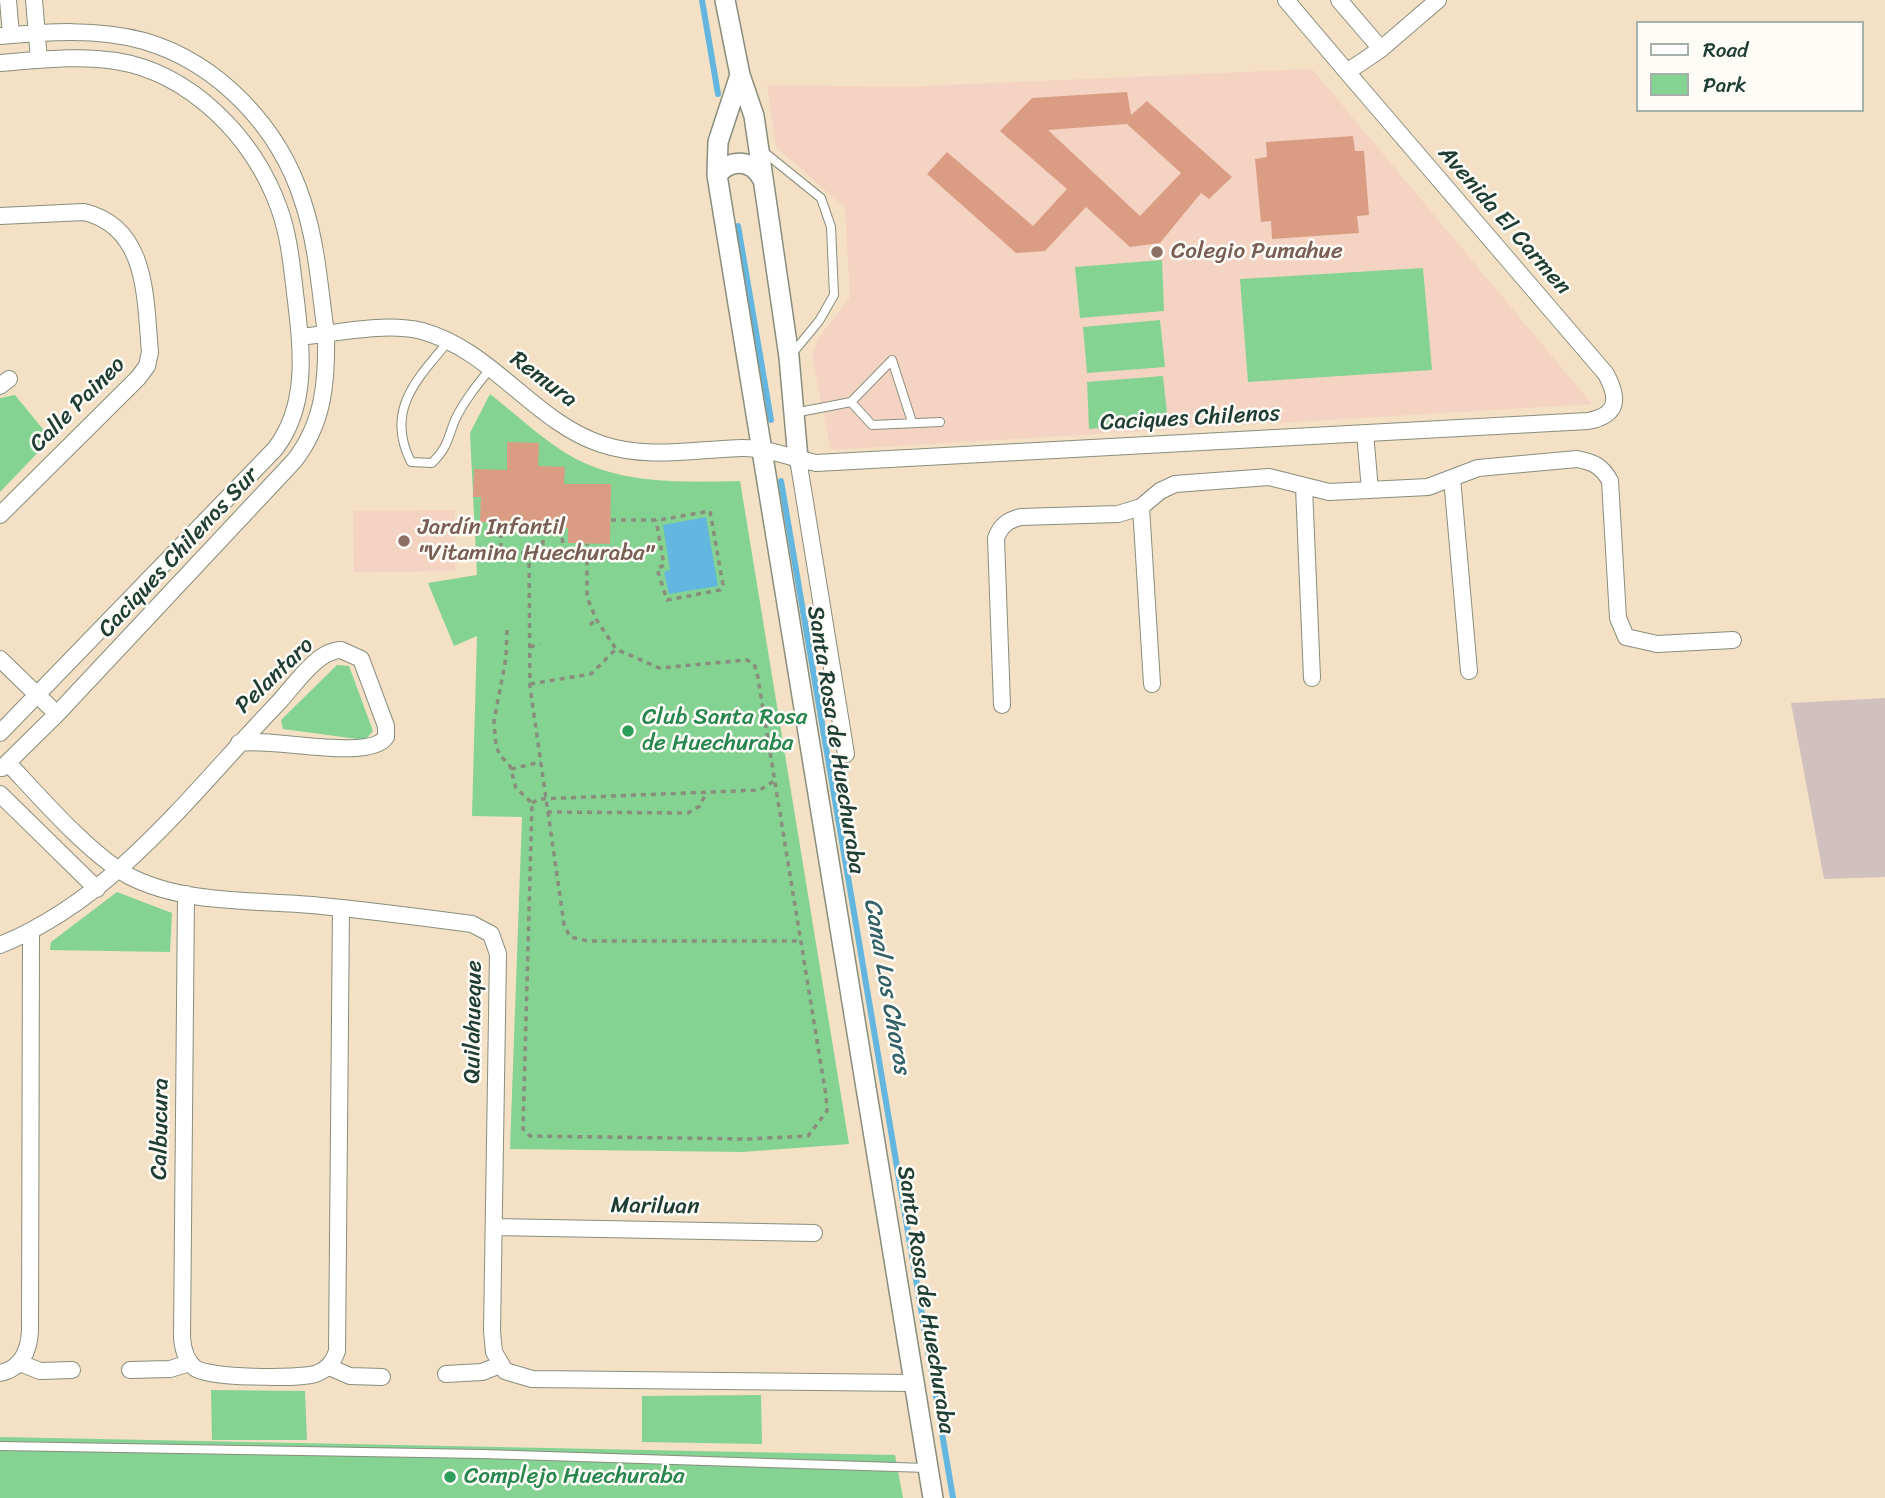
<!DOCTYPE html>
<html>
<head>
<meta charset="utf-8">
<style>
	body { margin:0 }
	#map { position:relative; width:1885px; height:1498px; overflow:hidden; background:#f3e0c5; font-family:Sriracha,sans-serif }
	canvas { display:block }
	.legend { position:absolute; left:1636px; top:21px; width:228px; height:91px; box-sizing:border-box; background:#fdfcf7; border:2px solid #a4b0a9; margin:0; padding:9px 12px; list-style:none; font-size:21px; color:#1f3d34 }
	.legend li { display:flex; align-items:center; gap:14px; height:35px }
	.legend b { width:35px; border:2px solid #a4b0a9 }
</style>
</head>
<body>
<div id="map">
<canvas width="1885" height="1498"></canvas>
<ul class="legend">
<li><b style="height:9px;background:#fff"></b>Road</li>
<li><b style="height:19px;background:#84d392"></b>Park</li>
</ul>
</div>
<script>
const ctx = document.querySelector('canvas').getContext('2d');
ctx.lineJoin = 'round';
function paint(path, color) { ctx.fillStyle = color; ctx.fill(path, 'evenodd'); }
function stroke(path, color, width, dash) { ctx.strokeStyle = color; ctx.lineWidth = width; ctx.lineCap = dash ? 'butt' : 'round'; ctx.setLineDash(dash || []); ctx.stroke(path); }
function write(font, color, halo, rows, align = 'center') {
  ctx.font = font + ' Sriracha,sans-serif'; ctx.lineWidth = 5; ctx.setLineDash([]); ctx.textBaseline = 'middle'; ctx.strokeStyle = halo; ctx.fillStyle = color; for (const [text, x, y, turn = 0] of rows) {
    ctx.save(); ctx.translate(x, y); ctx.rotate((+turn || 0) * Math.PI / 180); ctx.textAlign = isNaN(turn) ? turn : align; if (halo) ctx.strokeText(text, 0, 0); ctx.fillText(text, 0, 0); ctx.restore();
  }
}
const built = new Path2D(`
	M1312 69 1592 404 831 450 812 356 820 336 850 297 845 208 776 147 767 85 904 87Z
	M455 510V571L354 572 353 511Z`);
const industrial = new Path2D(`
	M1885 698V877L1824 879 1791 703Z`);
const green = new Path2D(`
	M1162 260 1164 311 1080 318 1075 267Z
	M1423 268 1432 370 1248 382 1240 279Z
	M1160 320 1165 367 1087 373 1083 327Z
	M1163 376 1168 422 1089 429 1087 382Z
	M490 394C517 415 546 443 576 459 627 485 685 482 740 481L849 1144 742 1152 510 1149 522 817 472 816 477 636 454 646 428 583 477 575 470 433Z
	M15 395 51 439 0 492V398Z
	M337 665 349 666 373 731 365 740 283 729 281 720Z
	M117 892 172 913 170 952 50 950 51 942Z
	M211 1390 305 1391 307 1440H212Z
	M761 1395 762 1444 642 1442V1396Z
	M0 1437 895 1455 903 1498H0Z`);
const water = new Path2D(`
	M706 517 718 586 669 594 664 572 670 570 663 525Z`);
const stream = new Path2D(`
	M702 0 718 94
	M738 226 771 420
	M781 481 953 1498`);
const building = new Path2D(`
	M1127 92 1131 115 1147 101 1232 177 1209 199 1201 193 1160 243 1130 247 1086 207 1045 251 1016 253 927 174 947 152 1033 226 1067 189 1000 131 1032 98ZM1127 124 1181 173 1140 216 1048 130Z
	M1353 136 1355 151H1364L1369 215 1357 216 1359 233 1272 239 1271 221 1261 222 1255 159 1267 157 1266 142Z
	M507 442 539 443 538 466 565 467 564 484H611L610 544 568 543V528L480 522 481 497H473L474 469 507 470Z`);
const path = new Path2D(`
	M611 520H659L710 511 723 585 720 590 667 600 657 569 664 565 656 520
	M501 523V553H543V528
	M562 528 563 554
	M529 553 530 687 564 924 570 937 588 941H801
	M543 553 587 554
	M590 625 596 619
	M507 630 506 658 494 721 496 746 500 755 510 766 516 788 532 803 523 1129 530 1136 746 1139 808 1136 827 1111 826 1096 757 672 754 664 747 660 659 668 616 649 596 619 587 597V544
	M530 647 540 644
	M530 684 591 674 616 649
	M511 769 541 762
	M532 803 539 799 760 790 774 781
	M547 812 688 813 700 806 706 793`);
const service = new Path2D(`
	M764 152 821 198 831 227 834 295 819 321 791 355
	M448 342C416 380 385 411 411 462L432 463C448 447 447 440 455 420 464 401 477 385 490 369
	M851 402 892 360 912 422
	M794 413 851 402 872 425 940 422
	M0 1446 483 1454 927 1468`);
const minor = new Path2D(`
	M8 0 11 35
	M34 0 39 60
	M1286 0 1347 72 1381 49 1438 0
	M1339 0 1381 49
	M0 36C48 32 97 28 144 41 219 63 280 128 303 202 317 244 320 291 326 334 327 381 324 423 294 461L57 714 2 768
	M0 63C39 60 78 55 116 61 191 73 254 138 279 208 290 238 292 270 296 301 302 352 308 406 275 449L0 733
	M0 216 84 212C148 227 145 298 150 352L147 366 138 378 0 515
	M300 337C338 333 385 322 422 331 492 350 533 421 601 444 649 460 695 449 743 448 768 448 792 458 816 463L1588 421C1619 415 1619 398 1606 374L1347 72
	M0 386 9 379
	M1365 433 1370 490
	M798 459 846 754
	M1452 478 1469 671
	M1304 487 1312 678
	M1141 507 1152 684
	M0 659 57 714
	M1002 705 996 538C1001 525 1008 520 1021 517L1118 514 1141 507 1160 491 1175 484 1269 477 1329 492 1428 487 1478 468 1577 459C1593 462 1602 466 1610 481L1618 618 1626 637 1657 644 1733 640
	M8 763C39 796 90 855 129 876 183 904 253 900 312 905 366 910 419 917 472 924L491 934 498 954 492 1331 494 1352 505 1371 532 1379 913 1383
	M0 794 97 889
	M186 894 182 1338C183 1349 186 1361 195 1368 207 1378 298 1379 315 1374 327 1370 333 1363 337 1351L341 908
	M0 945C116 898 193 791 278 703 294 686 317 650 341 650L361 659 386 726V737C369 762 273 737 239 743
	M494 1227 814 1233
	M20 1363 40 1371 72 1370
	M329 1367 350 1376 382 1377
	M130 1370 170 1369 190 1363
	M0 1373C21 1369 29 1351 30 1331L31 932
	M446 1374 482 1372 500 1365`);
const tertiary = new Path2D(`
	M725 0 740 75 754 116 789 357 798 459
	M740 75 718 142 717 175 933 1498
	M717 175C730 158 753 159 763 180`);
const markers = [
	[1157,252,7,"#8d6e63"],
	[404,541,7,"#8d6e63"],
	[628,731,7,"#2e9e5b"],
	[450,1477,7,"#2e9e5b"]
];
const streetNames = [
	["Avenida El Carmen",1504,221,49],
	["Remura",543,380,37],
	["Calle Paineo",78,405,-45],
	["Caciques Chilenos",1190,419,-3],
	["Caciques Chilenos Sur",179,553,-47],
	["Pelantaro",275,676,-44],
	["Santa Rosa de Huechuraba",835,740,81],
	["Quilahueque",474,1022,-89],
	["Calbucura",161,1129,-89],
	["Mariluan",655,1207,1],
	["Santa Rosa de Huechuraba",925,1300,81]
];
const educationNames = [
	["Colegio Pumahue",1171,252],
	["Jardín Infantil",418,528],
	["\"Vitamina Huechuraba\"",418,554]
];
const leisureNames = [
	["Club Santa Rosa",642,718],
	["de Huechuraba",642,744],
	["Complejo Huechuraba",464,1477]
];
const waterNames = [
	["Canal Los Choros",886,986,80]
];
paint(built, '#f5d3c2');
paint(industrial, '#d1c0bd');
paint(green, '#84d392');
paint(water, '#63b6df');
stroke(stream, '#63b6df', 6);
paint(building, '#db9c84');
stroke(service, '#898e7c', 10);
stroke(minor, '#898e7c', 18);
stroke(tertiary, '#898e7c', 22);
stroke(path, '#898e7c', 3.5, [5, 5]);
stroke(service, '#fff', 8);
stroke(minor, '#fff', 16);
stroke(tertiary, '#fff', 19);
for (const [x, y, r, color] of markers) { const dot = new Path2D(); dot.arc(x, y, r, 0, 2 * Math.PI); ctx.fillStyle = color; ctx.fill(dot); stroke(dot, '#fdfcf7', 2.5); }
write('23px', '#1f3d34', '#fdfcf7', streetNames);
write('23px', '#785e54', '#fdfcf7', educationNames, 'left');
write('23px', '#27864d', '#fdfcf7', leisureNames, 'left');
write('italic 24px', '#336167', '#fdfcf7', waterNames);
</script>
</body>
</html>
